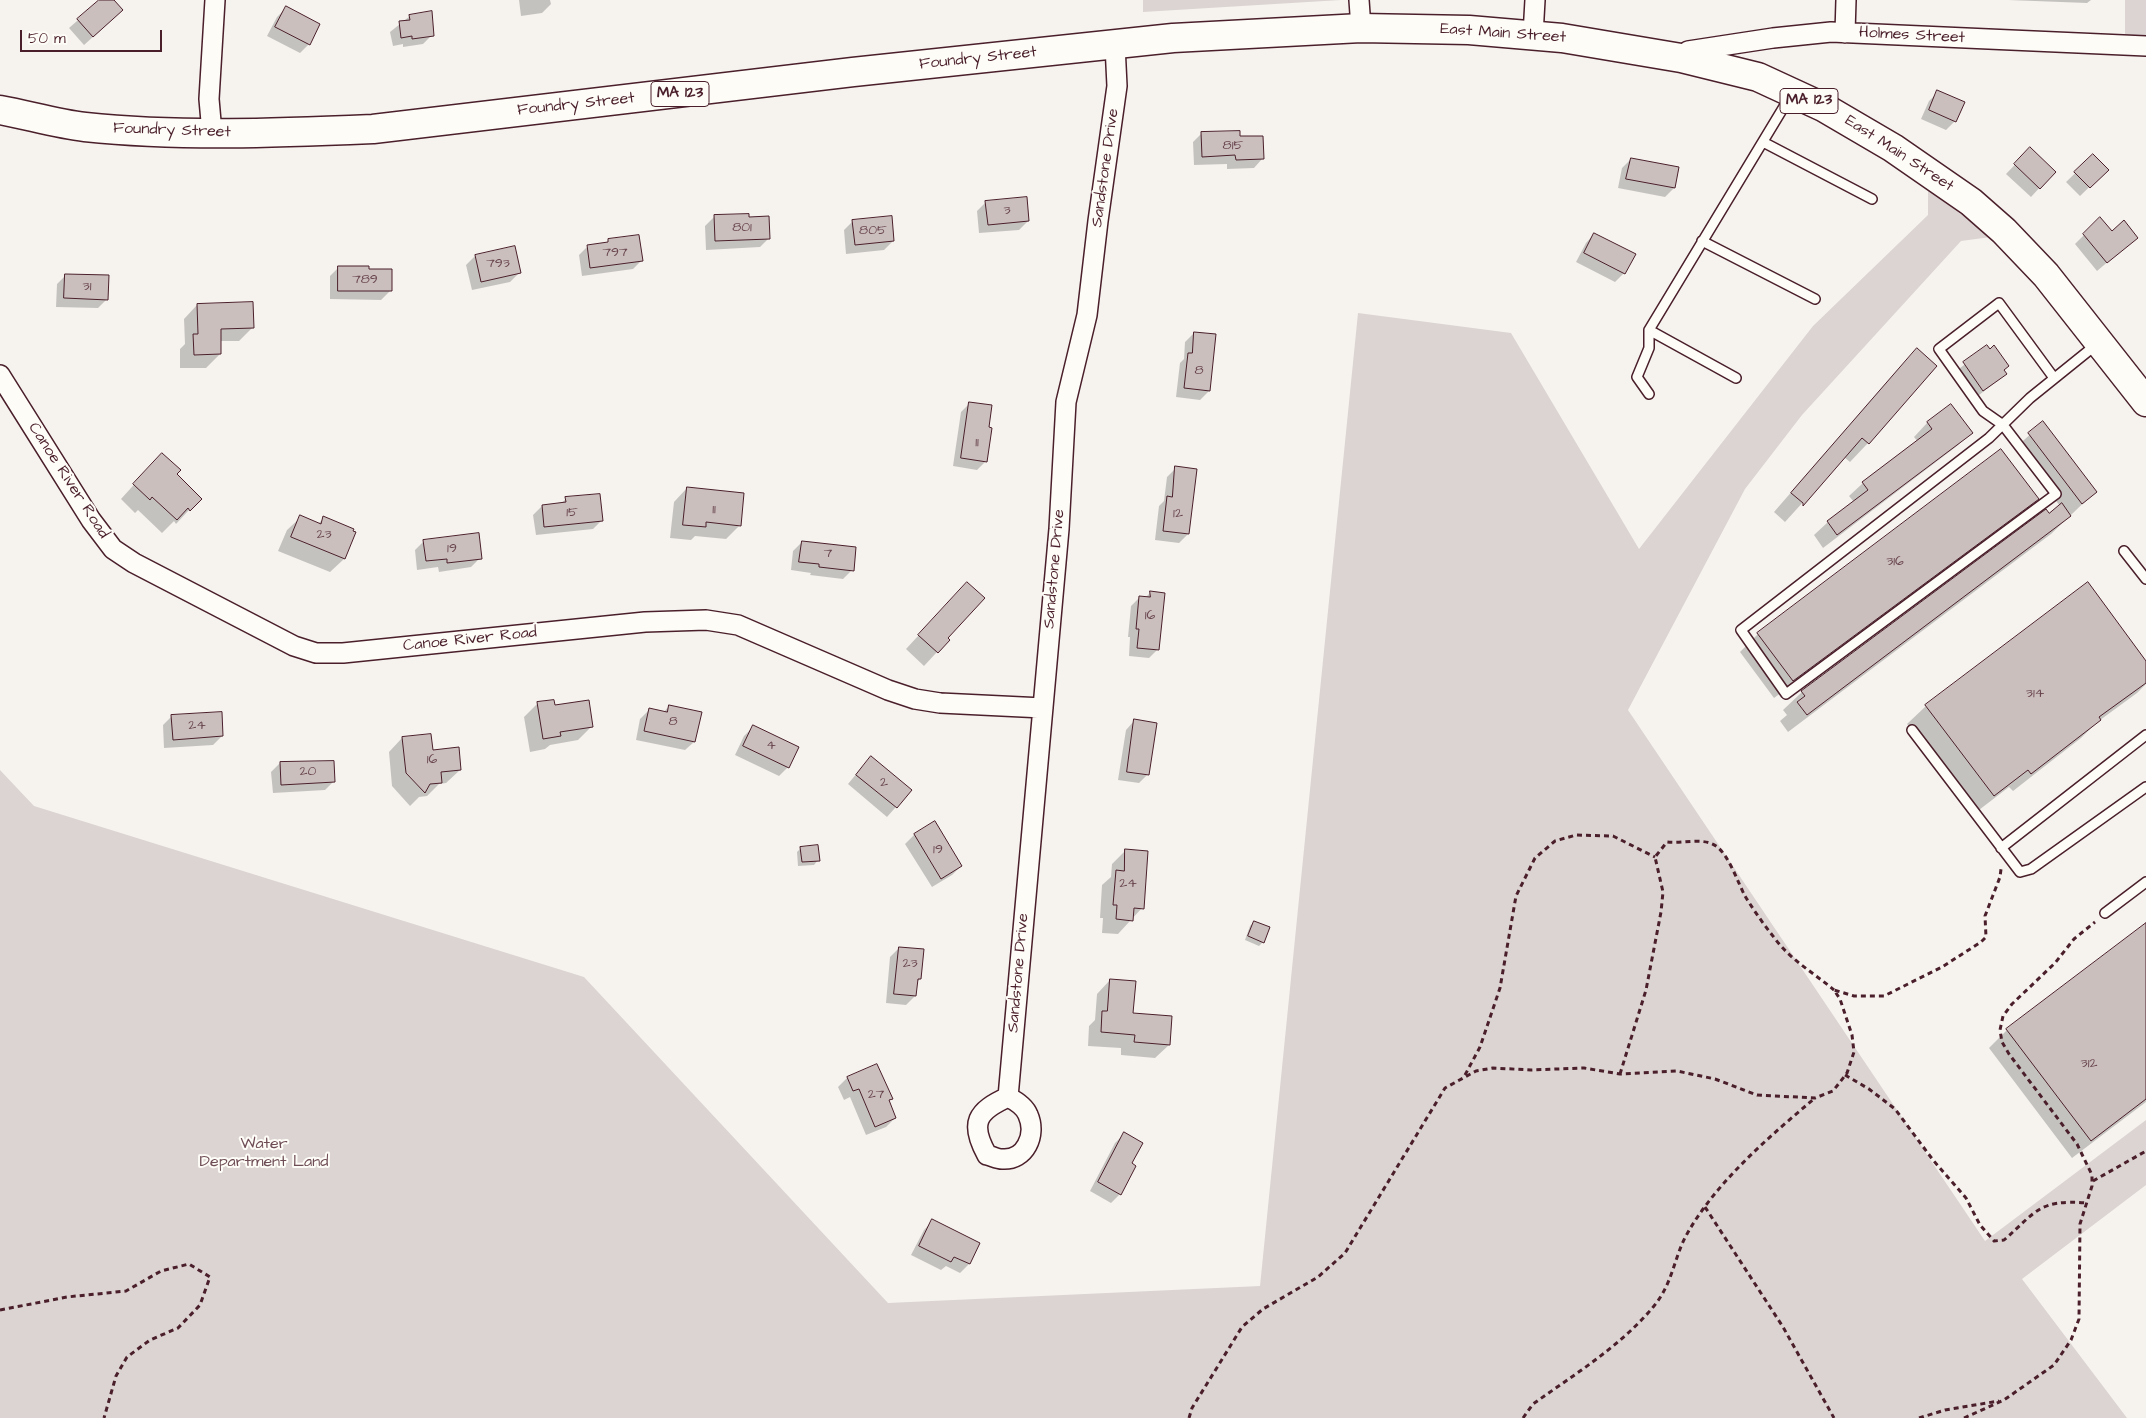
<!DOCTYPE html>
<html>
<head>
<meta charset="utf-8">
<style>
	body { margin:0 }
	#map { position:relative; width:2146px; height:1418px; overflow:hidden; background:#f6f3ef; font-family:"Architects Daughter",sans-serif }
	canvas { display:block }
	.scale { position:absolute; left:20px; top:30px; width:142px; height:22px; box-sizing:border-box; border:2px solid #4a1f2b; border-top:0; padding-left:6px; font-size:15px; line-height:18px; white-space:nowrap; color:#4a1f2b; -webkit-text-stroke:4px #fdfcf7; paint-order:stroke }
</style>
</head>
<body>
<div id="map">
<canvas width="2146" height="1418"></canvas>
<div class="scale">50 m</div>
</div>
<script>
const ctx = document.querySelector('canvas').getContext('2d');
ctx.lineJoin = 'round';
function paint(path, color) { ctx.fillStyle = color; ctx.fill(path, 'evenodd'); }
function stroke(path, color, width, dash) { ctx.strokeStyle = color; ctx.lineWidth = width; ctx.lineCap = dash ? 'butt' : 'round'; ctx.setLineDash(dash || []); ctx.stroke(path); }
function write(font, color, halo, rows, align = 'center') {
  ctx.font = font + ' "Architects Daughter",sans-serif'; ctx.lineWidth = 4; ctx.setLineDash([]); ctx.textBaseline = 'middle'; ctx.strokeStyle = halo; ctx.fillStyle = color; for (const [text, x, y, turn = 0] of rows) {
    ctx.save(); ctx.translate(x, y); ctx.rotate((+turn || 0) * Math.PI / 180); ctx.textAlign = isNaN(turn) ? turn : align; if (halo) ctx.strokeText(text, 0, 0); ctx.fillText(text, 0, 0); ctx.restore();
  }
}
const green = new Path2D(`
	M1143 0H1341L1143 12Z
	M2125 0H2146V35H2125Z
	M1928 189 1991 237 1961 241 1802 415 1745 489 1628 710 1985 1241 2146 1120V1185L2022 1279 2127 1418H0V770L34 806 584 977 888 1303 1260 1286 1358 313 1511 333 1639 549 1813 326 1928 215Z`);
const shadow = new Path2D(`
	M101 0H113V19L84 45 69 28Z
	M519 0H550L551 4 542 13 521 16Z
	M2008 0H2091L2087 3Z
	M286 8 309 44 300 53 267 36 277 17Z
	M410 16 432 35 423 44 403 47V44L393 46 390 32Z
	M1938 92 1955 121 1946 130 1921 119 1929 101Z
	M1202 133 1239 138 1262 159 1254 168 1227 169V164L1194 165 1193 142Z
	M2030 149 2054 172 2031 197 2006 174Z
	M2093 156 2107 170 2080 196 2066 182Z
	M1631 159 1678 168 1674 188 1665 197 1618 188 1622 168Z
	M986 202 1028 221 1019 230 979 233 977 211Z
	M714 217 748 218 769 238 760 247 706 250 705 226Z
	M2100 219 2112 233 2136 238 2097 271 2075 244Z
	M853 221 893 241 884 250 846 254 844 230Z
	M1594 234 1624 273 1615 282 1576 262 1586 243Z
	M609 241 642 260 633 269 582 276 579 255 588 246 606 244Z
	M514 247 519 273 510 282 472 290 466 265 475 256Z
	M339 267 368 270 390 291 381 300 330 299V276Z
	M66 275 107 299 98 308 56 307 57 284Z
	M197 305 253 327 239 341H220V354L206 368H180V349L185 344 184 319Z
	M1194 333 1209 391 1200 400 1176 397 1180 363 1184 359 1185 342Z
	M1987 347 2006 374 1974 399 1955 372Z
	M1917 350 1935 366 1868 443 1850 462 1844 457 1785 522 1774 512 1899 368Z
	M970 403 986 461 977 470 953 466 961 412Z
	M1951 406 1971 432 1957 446 1823 548 1814 535 1828 522 1854 502 1849 496 1863 483 1918 442 1914 437 1927 423Z
	M2043 423 2095 492 2051 534 1788 732 1780 721 1787 715 1783 710 1802 692 2046 511 2049 514 2060 506 2015 448Z
	M149 468 176 474 189 510 176 524 174 521 162 533 138 510 135 513 121 499Z
	M1176 468 1188 534 1179 543 1155 540 1159 506 1164 501 1167 477Z
	M687 488 740 525 726 539 695 536 691 540 670 538 674 502Z
	M566 499 602 520 593 529 536 535 533 515 542 506 560 504Z
	M2037 499 2019 517 1774 698 1740 652 1758 634Z
	M301 517 318 524 324 518 354 533 344 559 330 572 278 551 287 530Z
	M424 541 480 558 471 567 439 572 438 567 417 570 415 550Z
	M802 542 852 570 843 579 810 575 811 573 791 570 793 551Z
	M1151 592 1158 649 1149 658 1129 656 1130 637H1128L1131 606 1140 597 1145 598Z
	M954 597 946 638 937 652 924 666 906 649Z
	M2146 663V684L2137 693 2096 723 2081 738 2013 791 2009 787 1975 813 1907 724 1926 706Z
	M538 703 554 707 591 727 578 740 550 745 545 749 530 752 524 717Z
	M669 706 694 742 685 750 636 740 640 719 649 710 663 713Z
	M172 716 222 736 213 745 164 748 163 725Z
	M1134 721 1148 774 1139 783 1118 780 1126 730Z
	M753 727 788 767 779 776 735 755 744 736Z
	M402 738 432 751 460 770 446 783 439 784 427 796 419 797 410 806 392 786 389 752Z
	M280 763 334 781 325 790 273 793 271 772Z
	M862 767 910 791 887 817 848 784Z
	M934 823 961 866 952 875 932 887 905 844 914 835Z
	M801 848 818 860 814 865 798 866 797 852Z
	M1126 850 1142 908 1118 934 1102 933 1103 918H1100L1102 885 1111 877 1112 864Z
	M1254 922 1263 942 1259 946 1245 940 1250 926Z
	M2146 925V1102L2072 1158 1989 1048 2007 1030Z
	M899 948 920 979 916 983 915 996 906 1005 886 1003 890 957Z
	M1110 980 1132 1014 1169 1045 1155 1058 1121 1055V1048L1088 1046 1089 1026 1095 1020 1097 994Z
	M847 1078 891 1099 888 1102 895 1118 886 1127 866 1135 850 1097 844 1100 838 1087Z
	M1124 1134 1131 1164 1120 1194 1111 1203 1090 1191 1115 1143Z
	M932 1221 979 1243 969 1264 960 1273 946 1266 941 1270 911 1255 924 1230Z`);
const building = new Path2D(`
	M99 0H114L123 10 93 37 77 19Z
	M286 6 320 24 310 45 275 27Z
	M432 11 434 36 412 39V36L401 38 399 21 410 20 409 15Z
	M1937 90 1965 102 1956 122 1929 110Z
	M1240 131V136H1263L1264 159 1236 160 1235 155 1202 157 1201 132Z
	M2030 147 2056 172 2040 189 2014 164Z
	M2093 154 2109 170 2090 188 2074 172Z
	M1631 158 1679 167 1675 188 1626 179Z
	M1027 197 1029 221 988 225 985 201Z
	M749 214V217L769 216 770 239 715 241 714 215Z
	M892 216 894 241 855 245 852 220Z
	M2100 217 2112 231 2124 220 2138 238 2107 263 2083 234Z
	M1594 233 1636 254 1625 274 1584 253Z
	M639 235 643 261 590 268 587 245 608 242V239Z
	M515 246 521 273 481 282 475 255Z
	M338 266H369V269H392V291H338Z
	M65 274 109 275 108 300 64 298Z
	M253 302 254 328 221 329V354L194 355 193 334H198L197 304Z
	M1194 332 1216 334 1210 391 1184 388 1188 353H1192Z
	M1987 345 1990 349 1994 345 2009 366 2004 370 2007 374 1983 391 1963 362Z
	M1917 348 1937 366 1869 444 1862 438 1803 506V503L1791 493Z
	M969 402 992 405 989 427 992 428 987 462 961 458Z
	M1951 404 1973 433 1837 535 1827 521 1868 490 1862 482 1932 429 1927 422Z
	M2043 421 2097 492 2082 504 2028 433Z
	M2001 449 2039 499 1793 681 1757 633Z
	M162 453 181 470 177 474 202 499 190 511 188 508 177 520 152 497 150 500 133 484Z
	M1175 466 1197 469 1189 534 1163 531 1167 496 1172 497Z
	M687 487 744 493 741 526 706 522V527L683 525Z
	M600 494 603 521 544 527 542 505 566 502 565 497Z
	M2062 503 2071 516 1807 715 1797 702 1805 696 1801 691 2046 509 2049 513Z
	M300 515 321 524 323 516 354 529 353 531 356 532 345 559 291 537Z
	M479 533 482 559 447 563V559L426 561 423 540Z
	M802 541 856 547 854 571 819 567V564L799 562Z
	M967 582 985 598 948 638 950 640 938 653 918 635Z
	M2088 582 2146 661V683L2099 717 2101 720 2031 774 2028 770 1994 796 1925 705Z
	M1150 591 1165 593 1159 650 1137 648 1139 629H1136L1139 596 1150 597Z
	M554 700 555 705 589 700 593 727 560 732 561 736 543 739 537 702Z
	M669 705 702 712 695 742 644 731 649 708 667 712Z
	M222 712 223 736 173 740 171 715Z
	M1134 719 1157 723 1149 775 1127 772Z
	M753 725 799 747 789 768 743 746Z
	M431 734 433 750 459 747 461 770 441 772 442 783 430 784 425 793 406 773 402 737Z
	M871 756 912 790 897 808 856 775Z
	M334 761 335 782 281 785 280 762Z
	M935 821 962 866 941 879 914 834Z
	M818 845 820 861 802 862 800 847Z
	M1125 849 1148 851 1144 909 1134 908 1133 921 1116 919 1117 905H1113L1116 870 1124 871Z
	M1254 921 1270 927 1264 943 1248 936Z
	M2146 923V1099L2091 1141 2006 1029Z
	M899 947 924 949 921 979H918L916 996 894 994Z
	M1110 979 1136 981 1133 1013 1172 1016 1170 1045 1134 1042 1135 1035 1101 1032 1102 1011H1107Z
	M877 1064 893 1099 889 1100 896 1118 875 1127 859 1089 853 1091 847 1077Z
	M1124 1132 1143 1143 1132 1163 1136 1166 1121 1195 1098 1182Z
	M932 1219 980 1243 970 1264 954 1257 951 1262 919 1246Z`);
const path = new Path2D(`
	M1620 1074 1646 990 1661 912 1663 892 1655 857 1667 842C1683 844 1703 837 1716 846 1729 855 1738 883 1745 896 1754 911 1765 926 1776 940 1792 961 1814 973 1834 990
	M1465 1075 1480 1047 1500 988 1516 896 1535 858 1555 841 1576 835 1613 836 1655 857
	M1845 1075 1869 1089 1895 1109 1933 1160 1966 1198 1980 1225 1994 1241 2004 1240C2036 1212 2039 1199 2086 1203
	M2093 1181 2146 1151
	M1705 1207 1783 1327 1834 1418
	M0 1310 67 1297 126 1291 161 1271 189 1264 210 1277 200 1305 178 1328 150 1340 127 1357 116 1376 104 1418
	M1189 1418 1192 1408 1242 1327 1263 1309 1318 1277 1345 1253 1445 1088 1476 1071 1493 1068 1531 1070 1584 1068 1620 1074 1677 1071 1715 1079 1757 1095 1815 1098 1833 1091 1847 1073 1854 1052 1852 1035 1840 999 1834 990 1854 996H1884L1942 967 1981 942 1986 937 1985 916 2000 877 2001 869
	M1523 1418 1533 1404C1575 1374 1621 1346 1654 1306 1673 1283 1674 1257 1687 1234 1716 1182 1770 1136 1815 1098
	M1919 1418 1945 1410 1999 1401
	M1964 1418 2004 1400 2054 1365 2071 1340 2079 1319 2080 1224 2092 1186V1175L2077 1144 2009 1054 2002 1042 2000 1030 2003 1016 2012 1004 2055 963 2074 939 2095 922`);
const lane = new Path2D(`
	M1763 142 1872 199
	M1702 241 1815 299
	M1649 330V348L1637 377 1649 394
	M1736 378 1649 330 1791 95
	M2054 378 1999 303 1939 349 1983 411 2003 425 2056 494 1786 694 1741 630 1989 438 2030 398 2097 344
	M2124 551 2146 579
	M1912 730 2020 872 2031 869 2146 787
	M2001 848 2146 735
	M2105 913 2146 882`);
const street = new Path2D(`
	M1359 0 1361 28
	M1845 33 1846 0
	M1533 35 1535 0
	M1681 58 1688 51 1773 38 1831 32 2146 46
	M212 133 209 99 215 0
	M0 375 91 520 113 549 134 563 294 646 316 653H343L645 622 706 620 738 625 888 690 915 699 940 703 1043 708
	M1008 1097C977 1111 969 1123 987 1155 992 1156 997 1159 1002 1159 1025 1161 1037 1135 1028 1115 1025 1107 1016 1101 1008 1097L1059 529 1066 402 1087 315 1098 221 1117 86 1115 45`);
const highway = new Path2D(`
	M0 110C28 115 57 124 85 127 181 137 277 133 373 129L853 72 1173 38 1361 28 1469 30 1562 38 1681 58 1758 77 1823 107 1893 148 1971 202 2004 231 2046 275 2146 402`);
const numberNames = [
	["815",1233,146],
	["3",1007,211],
	["801",742,228],
	["805",873,231],
	["797",615,253],
	["793",498,264],
	["789",365,280],
	["31",87,287],
	["8",1199,371],
	["11",977,443],
	["11",714,510],
	["15",572,513],
	["12",1178,514],
	["23",324,535],
	["19",452,549],
	["7",828,554],
	["316",1895,562],
	["16",1150,616],
	["314",2035,694],
	["8",673,722],
	["24",197,726],
	["4",771,746],
	["16",432,760],
	["20",308,772],
	["2",884,783],
	["19",938,850],
	["24",1128,884],
	["23",910,964],
	["312",2089,1064],
	["27",876,1095]
];
const shields = [
	[680,94,58],
	[1809,101,58]
];
const shieldNames = [
	["MA 123",680,94],
	["MA 123",1809,101]
];
const streetNames = [
	["East Main Street",1503,34,4],
	["Holmes Street",1912,36,3],
	["Foundry Street",978,59,-6],
	["Foundry Street",576,105,-6],
	["Foundry Street",172,131,2],
	["East Main Street",1899,154,33],
	["Sandstone Drive",1106,168,-82],
	["Canoe River Road",68,481,57],
	["Sandstone Drive",1055,569,-85],
	["Canoe River Road",470,640,-6],
	["Sandstone Drive",1019,973,-85]
];
const parkNames = [
	["Water",264,1145],
	["Department Land",264,1163]
];
paint(green, '#dcd4d2');
paint(shadow, '#0003');
paint(building, '#cbbfbe');
stroke(building, '#4a1f2b', 1);
stroke(lane, '#4a1f2b', 12);
stroke(street, '#4a1f2b', 22);
stroke(highway, '#4a1f2b', 31);
stroke(path, '#4a1f2b', 3, [5, 4]);
stroke(lane, '#fdfcf7', 9);
stroke(street, '#fdfcf7', 19);
stroke(highway, '#fdfcf7', 28);
write('14px', '#6a4750', null, numberNames);
for (const [x, y, w] of shields) { const box = new Path2D(); box.roundRect(x - w / 2, y - 12.5, w, 25, 4); ctx.fillStyle = '#fdfcf7'; ctx.fill(box); stroke(box, '#4a1f2b', 1); }
write('bold 15px', '#4a1f2b', null, shieldNames);
write('16px', '#4a1f2b', '#fdfcf7', streetNames);
write('16px', '#6e4c55', '#fdfcf7', parkNames);
</script>
</body>
</html>
